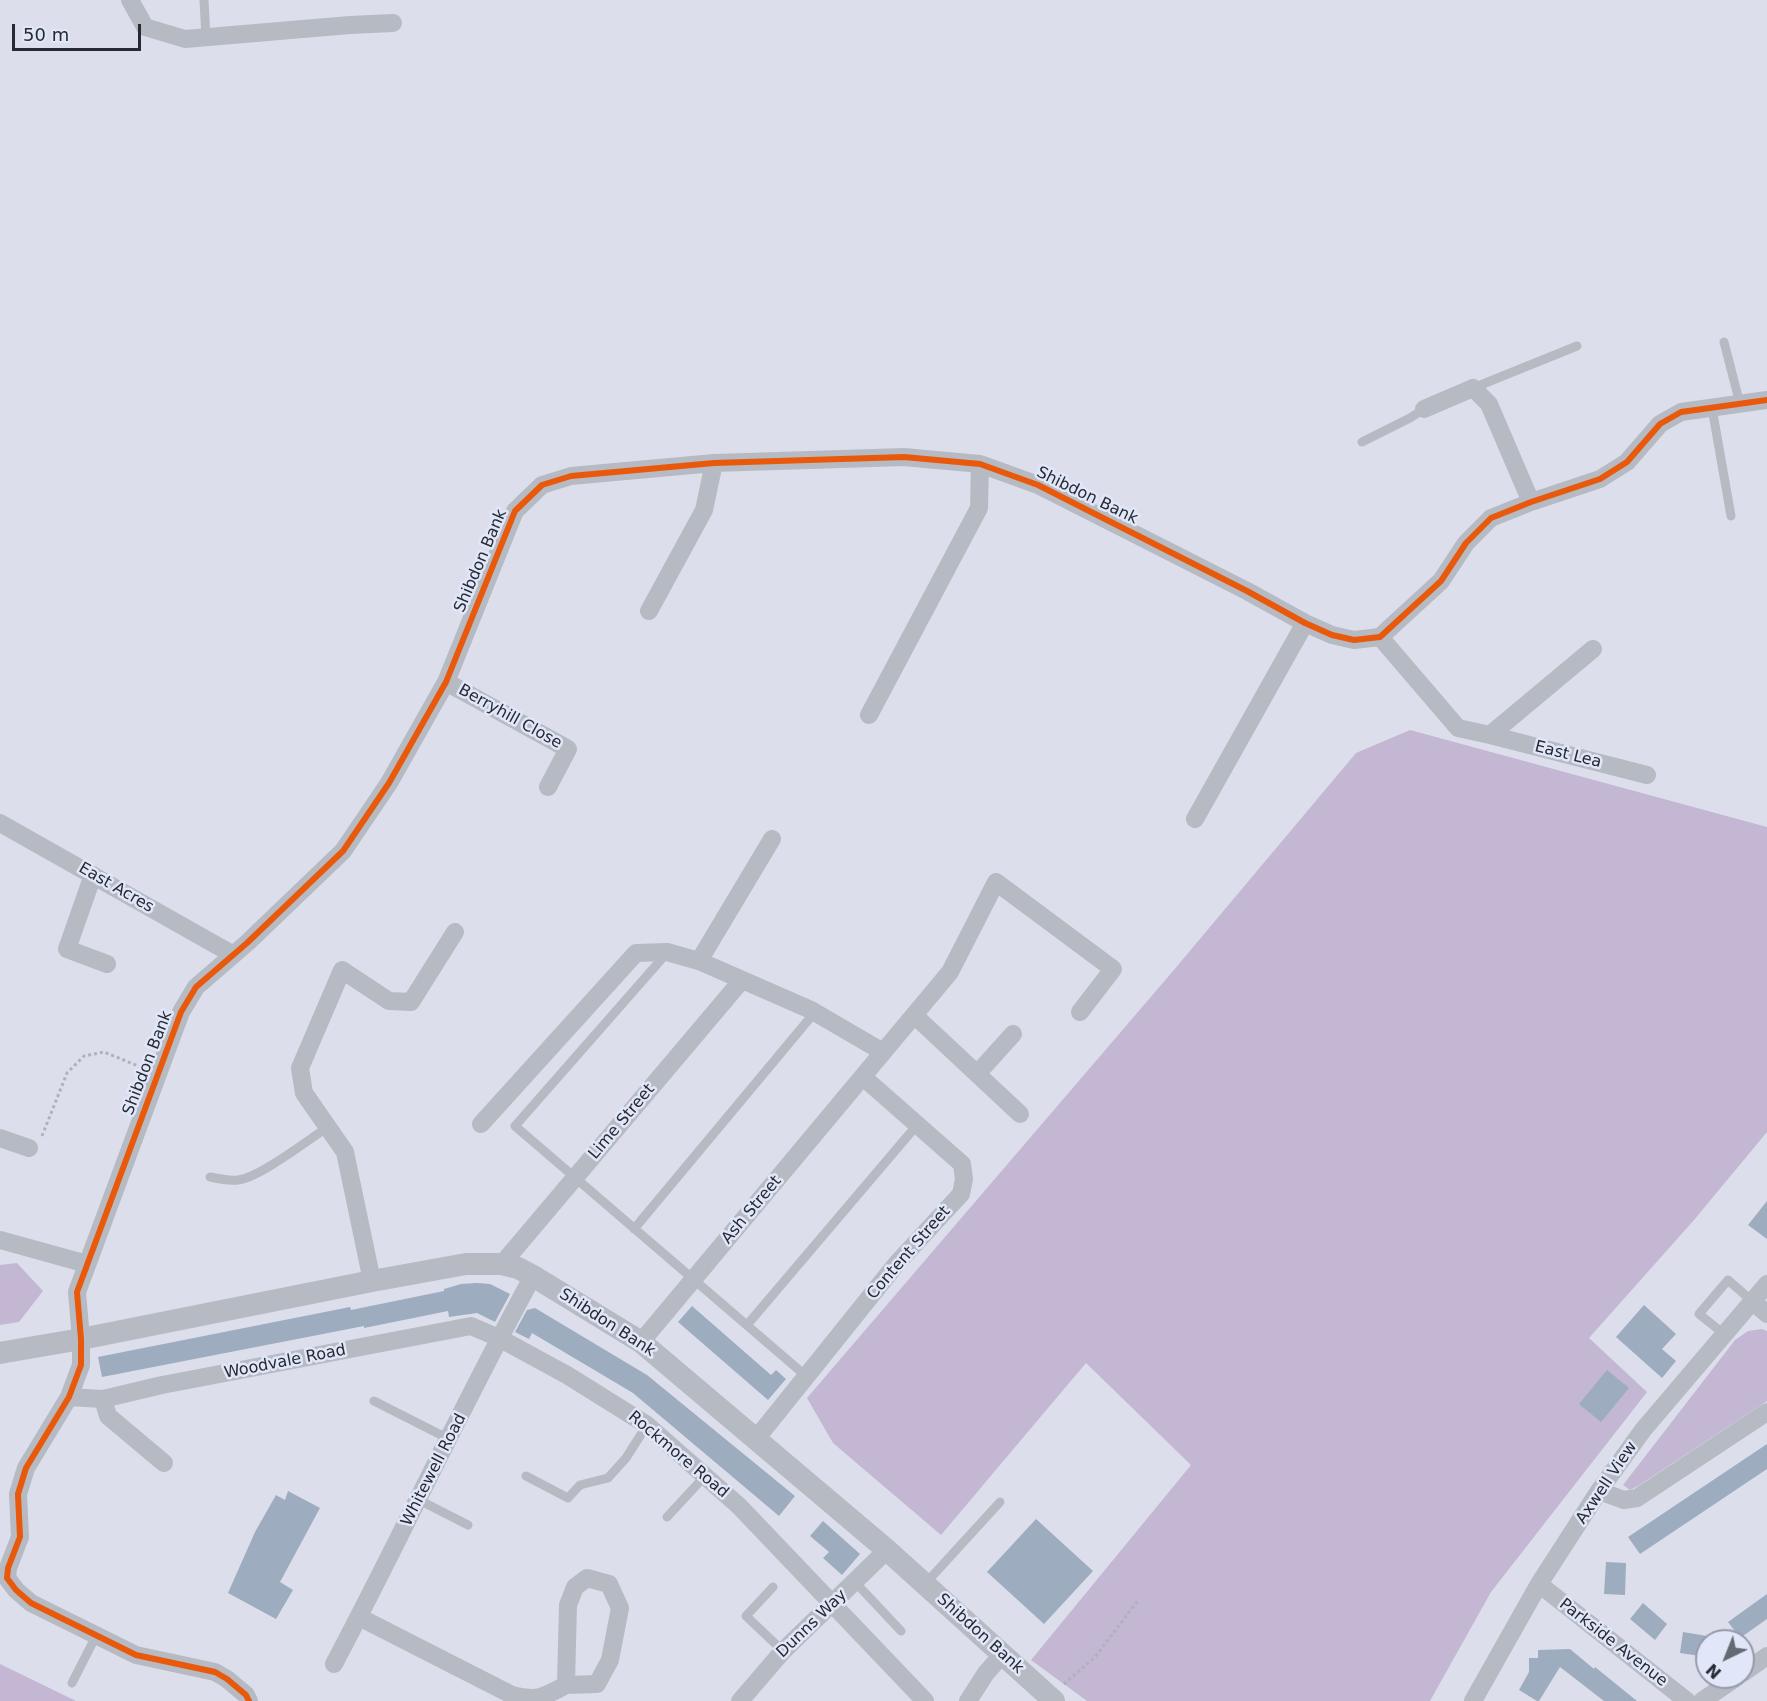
<!DOCTYPE html>
<html>
<head>
<meta charset="utf-8">
<style>
	body { margin:0 }
	#map { position:relative; width:1767px; height:1701px; overflow:hidden; background:#dcdfeb; font-family:"DejaVu Sans",sans-serif }
	canvas { display:block }
	.north { position:absolute; left:1695px; top:1629px; width:60px; height:60px; box-sizing:border-box; background:#e2e6f9; border:2px solid #969baa; border-radius:50%; rotate:223deg; font-size:16px; font-weight:700; line-height:24px; text-align:center; color:#242b33 }
	.north::after { content:''; display:block; margin:auto; width:21px; height:27px; background:#646a73; clip-path:polygon(50% 0,100% 100%,50% 72%,0 100%) }
	.scale { position:absolute; left:12px; top:24px; width:129px; height:27px; box-sizing:border-box; border:3px solid #242b33; border-top:0; padding-left:8px; font-size:18px; line-height:21px; white-space:nowrap; color:#242b33; -webkit-text-stroke:4px #e2e6f9; paint-order:stroke }
</style>
</head>
<body>
<div id="map">
<canvas width="1767" height="1701"></canvas>
<div class="north">N</div>
<div class="scale">50 m</div>
</div>
<script>
const ctx = document.querySelector('canvas').getContext('2d');
ctx.lineJoin = 'round';
function paint(path, color) { ctx.fillStyle = color; ctx.fill(path, 'evenodd'); }
function stroke(path, color, width, dash) { ctx.strokeStyle = color; ctx.lineWidth = width; ctx.lineCap = dash ? 'butt' : 'round'; ctx.setLineDash(dash || []); ctx.stroke(path); }
function write(font, color, halo, rows, align = 'center') {
  ctx.font = font + ' "DejaVu Sans",sans-serif'; ctx.lineWidth = 5; ctx.setLineDash([]); ctx.textBaseline = 'middle'; ctx.strokeStyle = halo; ctx.fillStyle = color; for (const [text, x, y, turn = 0] of rows) {
    ctx.save(); ctx.translate(x, y); ctx.rotate((+turn || 0) * Math.PI / 180); ctx.textAlign = isNaN(turn) ? turn : align; if (halo) ctx.strokeText(text, 0, 0); ctx.fillText(text, 0, 0); ctx.restore();
  }
}
const green = new Path2D(`
	M1410 730 1767 827V1132L1694 1220 1589 1338 1647 1392 1491 1592 1430 1701H1087L1031 1660 1191 1465 1086 1363 941 1535 833 1443 807 1398 1173 971 1356 753Z
	M17 1263 43 1291 19 1322 0 1325V1265Z
	M1762 1329 1767 1331V1401L1638 1486 1630 1490 1623 1485 1735 1340 1748 1331Z
	M0 1664 76 1701H0Z`);
const building = new Path2D(`
	M1767 1201V1239L1748 1225Z
	M477 1283 490 1284 510 1294 495 1322 477 1313 449 1317 448 1311 364 1328V1326L102 1377 98 1357 350 1307 351 1310 444 1291V1289L461 1284Z
	M1644 1305 1676 1334 1662 1349 1676 1361 1662 1378 1616 1337Z
	M692 1306 771 1375 776 1370 786 1379 768 1400 678 1322Z
	M535 1308 647 1375 795 1496 779 1516 633 1393 532 1333 529 1339 515 1332 527 1310Z
	M1607 1370 1629 1388 1601 1422 1579 1404Z
	M1767 1444V1469L1640 1554 1628 1537Z
	M288 1491 320 1508 280 1582 293 1590 276 1619 228 1593 255 1532 276 1495 285 1500Z
	M1036 1519 1093 1571 1044 1624 987 1572Z
	M823 1521 860 1554 842 1575 823 1558 829 1552 810 1536Z
	M1606 1562 1626 1563 1625 1595 1604 1594Z
	M1767 1594V1619L1740 1638 1728 1622Z
	M1643 1603 1667 1624 1655 1640 1630 1619Z
	M1683 1632 1707 1636V1657L1680 1653Z
	M1570 1649 1594 1669 1595 1667 1637 1701H1604L1560 1667 1539 1701H1537L1519 1690 1529 1672V1658H1538V1650Z`);
const path = new Path2D(`
	M42 1136 67 1073 84 1056 104 1052 143 1068
	M1064 1684 1095 1657 1139 1599`);
const service = new Path2D(`
	M204 0 206 38
	M1724 342 1740 404
	M1473 388 1577 346
	M1712 408 1731 516
	M1362 442 1410 418 1424 409
	M666 954 515 1126 806 1376
	M210 1177C219 1179 228 1181 238 1180 259 1178 308 1140 328 1127
	M634 1229 815 1012
	M747 1325 917 1125
	M1724 1334 1699 1314 1728 1280 1752 1301
	M374 1401 449 1439
	M526 1476 568 1498 580 1485 608 1478 626 1458 647 1425
	M419 1500 468 1525
	M667 1517 705 1476
	M855 1582 901 1631
	M925 1584 1000 1502
	M773 1587 746 1616 783 1651
	M72 1683 96 1636`);
const minor = new Path2D(`
	M130 0 145 27 185 39 350 25 393 23
	M1424 409 1473 388 1489 404 1531 502
	M649 611 704 510 714 463
	M1380 637 1458 728 1490 735 1593 649
	M446 682 568 749 548 787
	M869 715 979 508 980 464
	M1490 735 1647 775
	M1195 819 1305 623
	M0 823 232 954
	M93 875 67 949 107 964
	M699 961 772 839
	M914 1015 1020 1114
	M977 1074 1013 1034
	M481 1124 636 953 667 952 699 961 811 1010 883 1052
	M0 1138 29 1148
	M0 1240 87 1264
	M502 1264 742 980
	M372 1281 345 1152 304 1093 300 1068 342 970 389 1001 411 1002 455 932
	M1752 1301 1767 1314
	M641 1342 950 972 996 882 1113 969 1080 1012
	M69 1397 103 1399 162 1385 471 1326 499 1338 567 1375 647 1425 739 1506 925 1701
	M103 1399 108 1416 164 1463
	M756 1439 898 1262 961 1194 964 1179 962 1164 863 1077
	M1599 1491 1624 1500 1637 1498 1767 1412
	M1539 1584 1687 1701
	M359 1617 512 1695C538 1701 542 1698 566 1685L568 1605 575 1587 587 1578 609 1584 620 1608 610 1660 597 1684 566 1685
	M334 1664C402 1536 463 1403 533 1276
	M1743 1673 1767 1656
	M249 1701 246 1695 227 1679 215 1672 136 1655 31 1603 16 1590 7 1578 8 1568 20 1537 18 1494 26 1468 69 1397 81 1365V1339L77 1292 181 1012 196 987 247 943 343 851 389 783 446 682 515 511 542 485 571 476 714 463 904 457 980 464 1038 485 1247 591 1305 623 1332 635 1354 640 1380 637 1441 581 1466 543 1491 518 1531 502 1600 479 1627 462 1660 424 1681 412 1767 400
	M740 1701 783 1651 887 1550
	M968 1701 986 1673 1002 1655
	M1473 1701 1539 1584 1599 1491 1643 1430 1767 1284
	M1702 1701 1737 1677`);
const tertiary = new Path2D(`
	M0 1353 81 1339 372 1281 466 1264H502L518 1268 533 1276 641 1342 887 1550 1054 1701`);
const cycleway = new Path2D(`
	M249 1701 246 1695 227 1679 215 1672 136 1655 31 1603 16 1590 7 1578 8 1568 20 1537 18 1494 26 1468 69 1397 81 1365V1339L77 1292 181 1012 196 987 247 943 343 851 389 783 446 682 515 511 542 485 571 476 714 463 904 457 980 464 1038 485 1247 591 1305 623 1332 635 1354 640 1380 637 1441 581 1466 543 1491 518 1531 502 1600 479 1627 462 1660 424 1681 412 1767 400`);
const streetNames = [
	["Shibdon Bank",1087,496,26],
	["Shibdon Bank",481,561,-67],
	["Berryhill Close",510,717,29],
	["East Lea",1568,755,14],
	["East Acres",116,888,30],
	["Shibdon Bank",148,1063,-69],
	["Lime Street",622,1122,-50],
	["Ash Street",752,1210,-50],
	["Content Street",909,1253,-49],
	["Shibdon Bank",607,1323,33],
	["Woodvale Road",285,1362,-11],
	["Rockmore Road",678,1455,40],
	["Whitewell Road",434,1470,-63],
	["Axwell View",1607,1483,-56],
	["Dunns Way",812,1624,-44],
	["Shibdon Bank",980,1634,42],
	["Parkside Avenue",1613,1643,38]
];
paint(green, '#c3b7d3');
paint(building, '#9dacbf');
stroke(path, '#aeb2bc', 3, [3, 3]);
stroke(service, '#b6bac3', 9);
stroke(minor, '#b6bac3', 18);
stroke(tertiary, '#b6bac3', 22);
stroke(cycleway, '#e8590c', 6);
write('16px', '#242b33', '#e2e6f9', streetNames);
</script>
</body>
</html>
